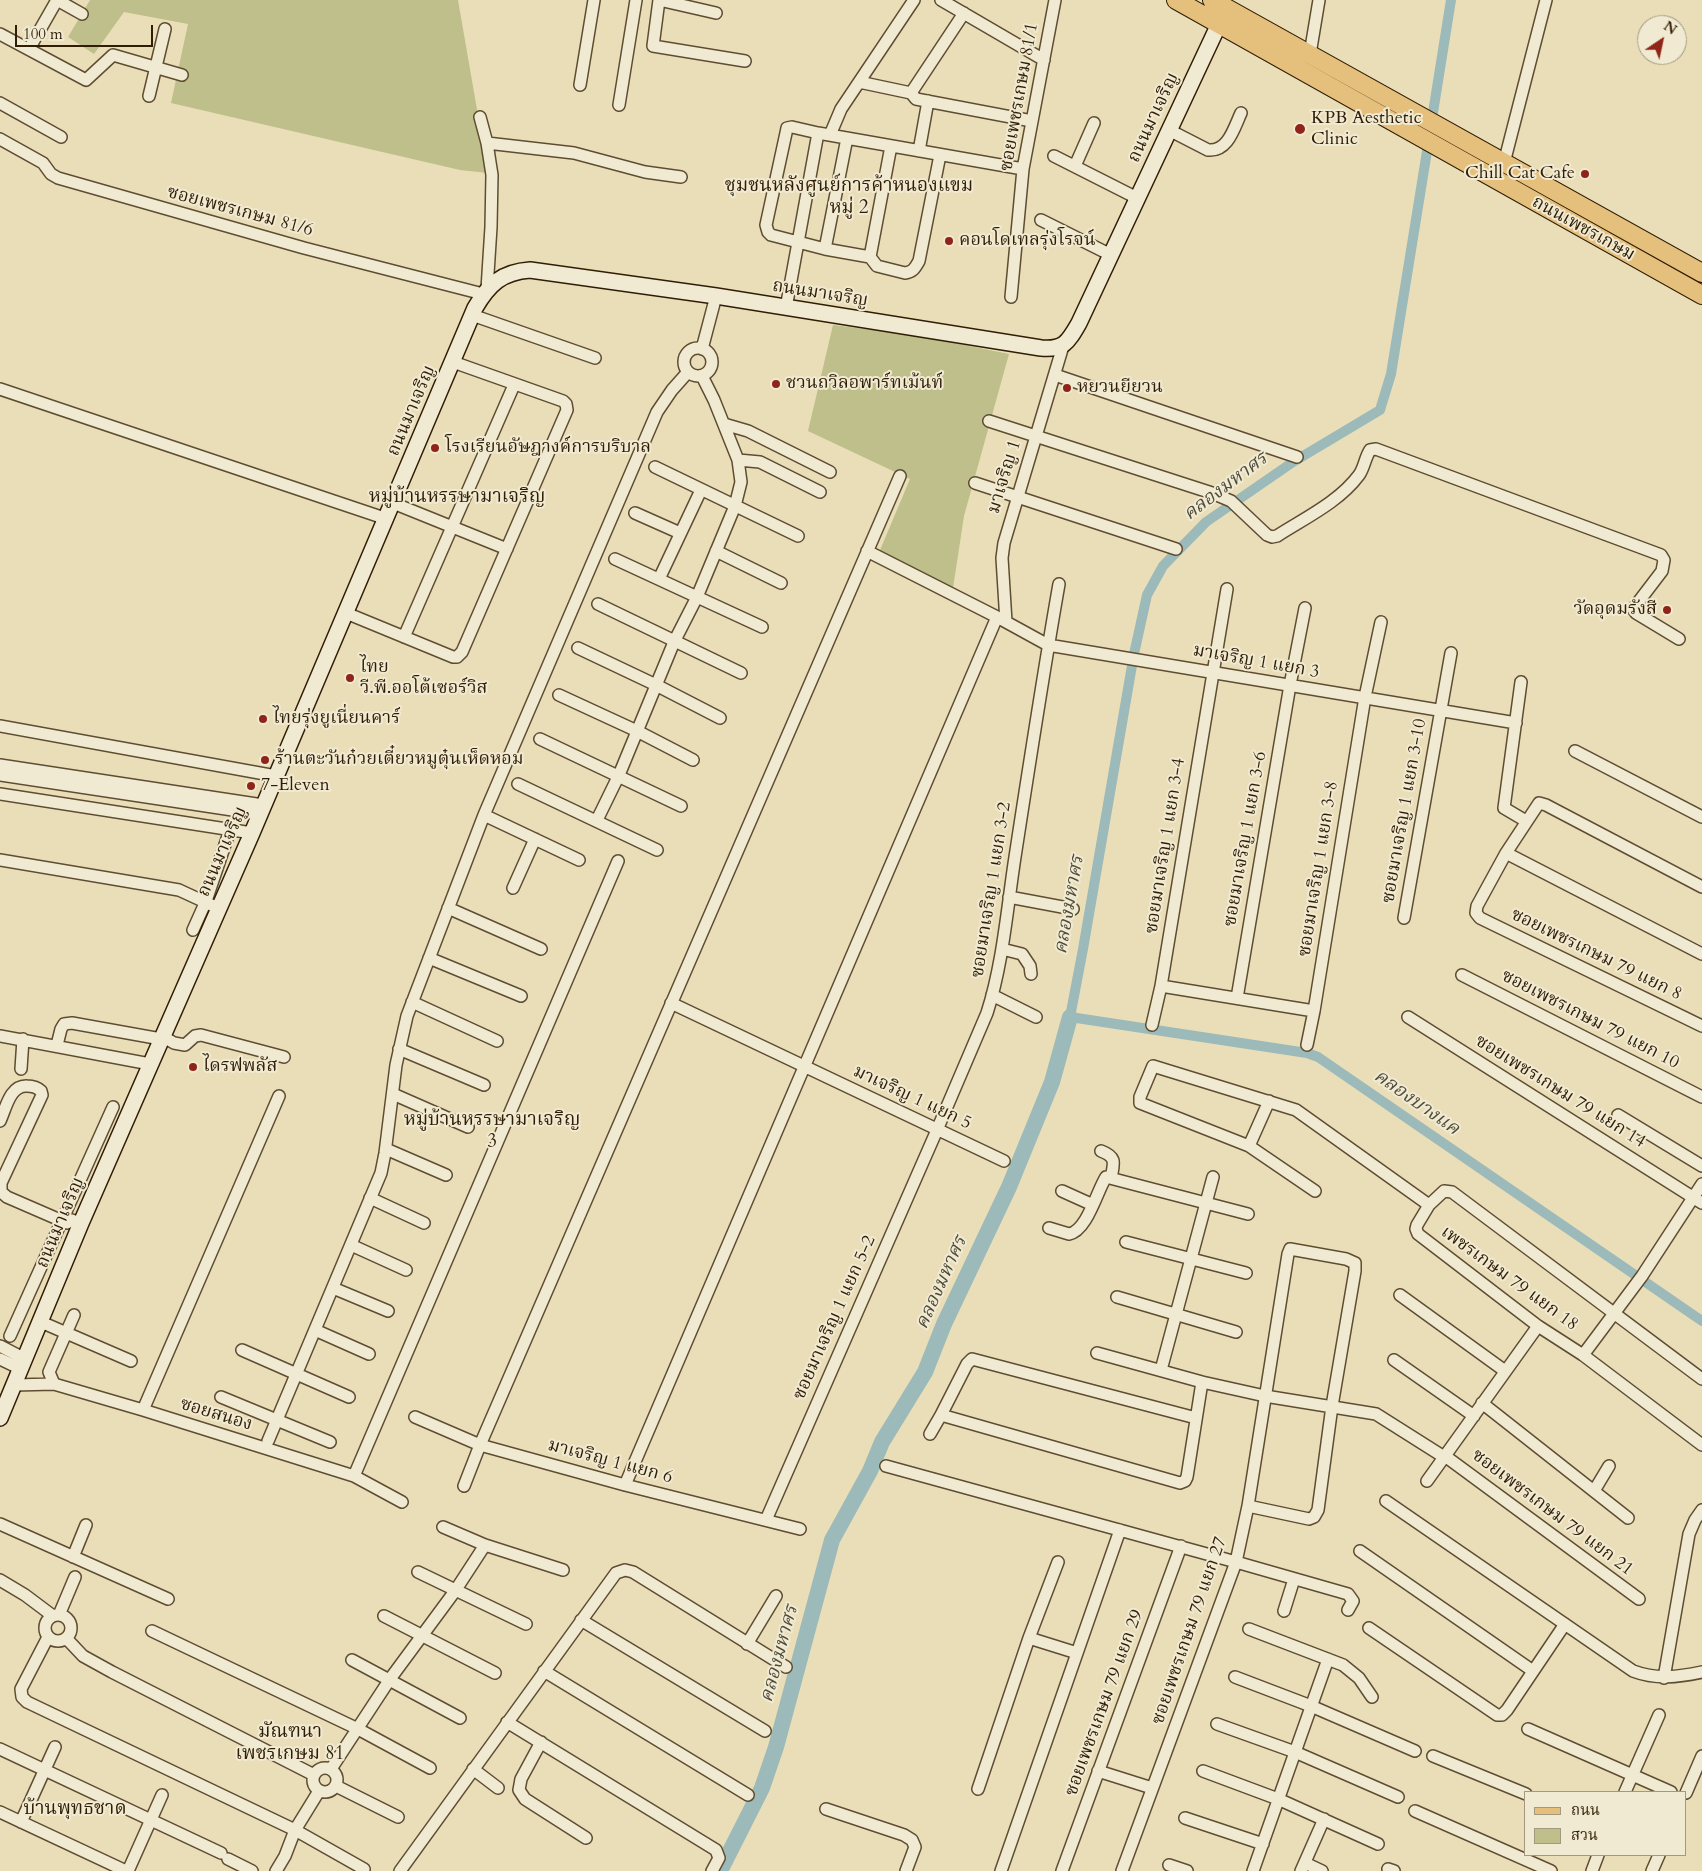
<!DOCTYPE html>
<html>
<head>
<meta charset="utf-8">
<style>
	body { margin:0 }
	#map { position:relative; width:1702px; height:1871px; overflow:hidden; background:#eadeb9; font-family:Cardo,"Noto Serif Thai",serif }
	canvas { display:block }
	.legend { position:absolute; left:1524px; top:1791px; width:162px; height:65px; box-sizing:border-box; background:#f1ead2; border:1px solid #a49880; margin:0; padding:6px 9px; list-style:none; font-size:15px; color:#301d05 }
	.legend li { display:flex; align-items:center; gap:10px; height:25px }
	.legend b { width:25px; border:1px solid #a49880 }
	.north { position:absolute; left:1637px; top:15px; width:50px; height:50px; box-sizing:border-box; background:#f1ead2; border:1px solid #a49880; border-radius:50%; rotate:34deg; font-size:14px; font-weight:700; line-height:20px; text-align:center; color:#301d05 }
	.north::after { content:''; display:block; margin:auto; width:18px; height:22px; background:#8f2418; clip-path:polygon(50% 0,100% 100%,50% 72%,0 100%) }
	.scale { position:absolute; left:15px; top:25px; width:138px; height:22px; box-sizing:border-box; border:2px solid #301d05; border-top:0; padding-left:6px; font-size:15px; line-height:18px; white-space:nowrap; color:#301d05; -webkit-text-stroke:4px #f1ead2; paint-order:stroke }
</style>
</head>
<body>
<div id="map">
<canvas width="1702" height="1871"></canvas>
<ul class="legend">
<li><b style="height:6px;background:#e5bf7c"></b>ถนน</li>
<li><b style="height:14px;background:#bebf8a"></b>สวน</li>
</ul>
<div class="north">N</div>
<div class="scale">100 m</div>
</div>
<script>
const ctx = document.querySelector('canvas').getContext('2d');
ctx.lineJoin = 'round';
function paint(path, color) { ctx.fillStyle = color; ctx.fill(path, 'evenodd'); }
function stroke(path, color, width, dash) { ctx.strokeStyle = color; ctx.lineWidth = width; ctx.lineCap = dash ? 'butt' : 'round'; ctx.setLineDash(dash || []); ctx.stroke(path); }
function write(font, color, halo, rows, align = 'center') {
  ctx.font = font + ' Cardo,"Noto Serif Thai",serif'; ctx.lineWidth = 4; ctx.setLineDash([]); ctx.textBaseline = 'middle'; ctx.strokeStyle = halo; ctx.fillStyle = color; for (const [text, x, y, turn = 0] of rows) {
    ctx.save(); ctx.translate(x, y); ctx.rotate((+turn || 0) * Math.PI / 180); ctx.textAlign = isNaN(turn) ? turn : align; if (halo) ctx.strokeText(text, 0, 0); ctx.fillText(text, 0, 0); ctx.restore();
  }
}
const green = new Path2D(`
	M90 0H458L488 173 460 170 171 103 188 24 124 12 94 54 68 37Z
	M833 325 915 335 1009 354 964 516 953 588 880 550 910 479 808 431Z`);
const canal = new Path2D(`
	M1431 125 1451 0
	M1429 139 1391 374 1380 410 1293 462 1206 522 1163 566 1147 595 1134 654 1083 949 1070 1017 1307 1053 1318 1057 1702 1321`);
const river = new Path2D(`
	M720 1871 762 1788 776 1747 832 1540 870 1471 882 1442 925 1372 944 1324 1009 1187 1052 1082 1070 1017`);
const minor = new Path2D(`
	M57 0 82 14
	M659 0 653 46 745 61
	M659 0 716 13
	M941 0 1044 60
	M0 34 86 80 113 55 182 75
	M29 49 57 0
	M1310 54 1319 0
	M859 82 911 93 916 99 1032 121
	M580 85 594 0
	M911 93 964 13
	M149 96 165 29
	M0 103 61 137
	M619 105 636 0
	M480 117 487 143
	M1169 130 1208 150C1228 152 1234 128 1241 113
	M830 135 841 109 914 0
	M0 139 43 163 51 174 58 178 304 248 483 294
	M919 151 928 101
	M940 155 919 261C915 268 913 272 905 273L877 266 870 257 825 249 771 235 768 232 766 225 786 133 787 128 792 127 818 133 1023 169
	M1054 156 1137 198
	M1504 163 1546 0
	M1075 166 1094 123
	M1041 220 1111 255
	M825 249 847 138
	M870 257 891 146
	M487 289 491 227 492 175 487 143 574 153 645 172 681 177
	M1011 297 1023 169 1055 0
	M786 308 818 133
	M472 315 595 358
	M684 362a14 14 0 1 1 28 0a14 14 0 1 1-28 0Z
	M702 349 716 296
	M1055 375 1297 457
	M0 389 387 519
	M989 421 1212 493 1231 501 1267 535 1272 537 1277 536C1305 518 1339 502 1359 475 1364 468 1365 458 1370 450L1376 449 1661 555 1664 560 1662 571 1633 609 1636 613 1679 639
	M724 424 748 431 830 472
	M738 460 760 462 820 492
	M655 467 798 536
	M975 483 1176 549
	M393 503 507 549
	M635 513 680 533
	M716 551 781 583
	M867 551 997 617 1048 645 1516 723
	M615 559 762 627
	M659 579 701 490
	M598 604 741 673
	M346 613 453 657H457L462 652 567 410 566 404 563 401 453 362
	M1006 622 1002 558 1004 543 1063 346
	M404 637 514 385
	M578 648 656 685 720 718
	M1521 682 1504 808 1526 821
	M559 695 637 731 693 760
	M0 726 276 776
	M540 739 681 806
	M1575 751 1702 817
	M0 765 263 805
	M0 775 259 814
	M518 784 657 850
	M0 794 252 833
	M484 815 579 860
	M597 820 619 775 674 642 697 597 735 506 741 482 738 460 714 400 702 376
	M1506 853 1702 954
	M0 860 179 890 218 908
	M1702 887 1546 805 1539 803 1506 853 1477 906 1476 913 1480 918 1702 1026
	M513 888 535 839
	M1009 897 1073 909
	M448 908 541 949
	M1404 918 1451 653
	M193 930 206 901 230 830
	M1002 949 1022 954 1030 966 1031 974
	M429 958 521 996
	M1462 975 1702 1097
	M1161 986 1314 1011
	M992 995 1036 1017
	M1237 998 1290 685 1305 608
	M412 1002 497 1041
	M671 1003 1004 1161
	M1408 1017 1702 1203
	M1152 1025 1161 986 1227 589
	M0 1036 150 1064
	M162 1036 174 1043 185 1045 195 1036 201 1035 284 1057
	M57 1045 61 1029 64 1024 72 1023 161 1039
	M1307 1045 1314 1011 1365 697 1381 622
	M399 1049 484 1085
	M21 1069 23 1039
	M393 1094 468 1127
	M1618 1115 1702 1166
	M0 1121C6 1108 10 1085 27 1086 33 1086 37 1087 41 1091L42 1095 1 1183V1192L7 1197 67 1223 72 1220 80 1225
	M1249 1146 1269 1101
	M386 1149 446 1175
	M1101 1151C1117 1157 1114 1163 1111 1178
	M1062 1191 1093 1205
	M1315 1191 1249 1146 1140 1103V1097L1153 1066 1296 1110 1429 1205
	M370 1198 424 1223
	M1049 1228 1069 1234C1087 1231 1097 1191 1106 1177L1248 1214
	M1126 1242 1246 1273
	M351 1245 406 1270
	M333 1288 388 1311
	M1400 1295 1505 1371
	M1117 1297 1236 1332
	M41 1322 131 1361
	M315 1330 369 1354
	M10 1336 113 1107
	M0 1346 25 1359
	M242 1350 349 1397
	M1097 1353 1202 1382 1265 1396 1376 1414 1444 1457
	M1583 1355 1642 1276 1702 1184
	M0 1359 21 1369
	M1394 1360 1474 1416
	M1161 1370 1213 1177
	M1702 1379 1452 1192 1444 1191 1429 1205 1417 1225 1416 1229 1418 1234 1538 1326 1583 1355 1702 1445
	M54 1384 49 1372 74 1315
	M14 1385 54 1384 143 1410 354 1476 402 1502
	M221 1397 330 1442
	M1482 1403 1628 1518
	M143 1410 279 1096
	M941 1415 1180 1483 1185 1481 1187 1477 1202 1382
	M415 1417 480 1445 625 1485 800 1529
	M930 1434 941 1415 967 1364 972 1359 1196 1418
	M268 1441 381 1173 385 1153 396 1065 407 1016 484 815 657 412 672 390 688 372
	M1445 1456 1639 1599
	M886 1466 1236 1562 1348 1594 1353 1601 1348 1610
	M354 1476 618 861
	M1427 1481 1538 1326
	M625 1485 997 617
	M464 1486 480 1445 900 476
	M1594 1491 1609 1466
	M1386 1501 1633 1671C1657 1680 1678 1677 1702 1672
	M766 1520 937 1130 987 1013C1003 963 1007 909 1015 857 1029 766 1043 675 1059 584
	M0 1524 168 1599
	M443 1527 485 1545 563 1570
	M1360 1551 1533 1671
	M73 1557 86 1525
	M418 1572 526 1624
	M0 1580 25 1595 53 1616
	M1284 1611 1294 1579
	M59 1615 75 1577
	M45 1628a13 13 0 1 1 26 0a13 13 0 1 1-26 0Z
	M384 1616 495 1673
	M581 1620 765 1731
	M1369 1628 1497 1715H1502L1507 1710 1565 1624
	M1249 1629 1343 1665 1359 1678 1372 1697
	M152 1631 358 1729 430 1768
	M48 1637 21 1689 22 1697 27 1702 295 1830 364 1869
	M66 1638 83 1656 112 1672 314 1775
	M1029 1638 1077 1653
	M747 1644 776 1596
	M352 1660 460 1718
	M544 1671 748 1795
	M1235 1677 1311 1706 1415 1751
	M1664 1678 1689 1534 1695 1520 1702 1510
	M507 1722 716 1850 719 1858 712 1871
	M1217 1724 1295 1752 1398 1797
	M1528 1729 1671 1792
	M541 1742 521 1779 519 1790 525 1799 586 1838
	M0 1749 221 1853
	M1433 1756 1526 1794
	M313 1780a12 12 0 1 1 24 0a12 12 0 1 1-24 0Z
	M331 1769 390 1679 455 1591 485 1545
	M473 1769 498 1788
	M1098 1771 1152 1788
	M1203 1771 1278 1799 1378 1844
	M336 1786 398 1817
	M978 1789 1029 1638 1058 1562
	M1625 1792 1659 1715
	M1686 1793 1702 1756
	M826 1809 904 1835 912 1840 915 1847 906 1871
	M1415 1811 1551 1871
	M0 1812 126 1871
	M1185 1818 1263 1844
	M21 1822 55 1747
	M228 1859 252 1871
	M1305 1863 1322 1871
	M1169 1865 1187 1871
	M1388 1869 1394 1871
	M128 1871 162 1795
	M276 1871 285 1856 295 1830 319 1791
	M400 1871 616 1573 625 1570 633 1572 786 1667
	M1001 1871 1120 1530
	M1062 1871 1181 1546
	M1122 1871 1236 1562 1248 1506 1288 1254 1290 1249 1346 1259 1355 1263V1271L1332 1406 1318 1510 1314 1517 1309 1519 1248 1506
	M1253 1871 1328 1659
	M1301 1871 1324 1819
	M1592 1871 1598 1855
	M1652 1871 1659 1855`);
const secondary = new Path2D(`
	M0 1418 81 1223 252 833 475 308C489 284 502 272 530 270L716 296 1041 348C1064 350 1068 342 1079 323L1219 24`);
const primary = new Path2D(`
	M1176 0 1702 295
	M1212 0 1702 273`);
const markers = [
	[1300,129,6,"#8f2418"],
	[1585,174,5,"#8f2418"],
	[949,241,5,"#8f2418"],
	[776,384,5,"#8f2418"],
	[1067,388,5,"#8f2418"],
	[435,448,5,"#8f2418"],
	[1667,610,5,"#8f2418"],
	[350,678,5,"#8f2418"],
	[263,719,5,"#8f2418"],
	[265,760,5,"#8f2418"],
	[251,786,5,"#8f2418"],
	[193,1067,5,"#8f2418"]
];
const streetNames = [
	["ซอยเพชรเกษม 81/1",1020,97,-80],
	["ถนนมาเจริญ",1154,118,-65],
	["ซอยเพชรเกษม 81/6",240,212,15],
	["ถนนเพชรเกษม",1583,229,29],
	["ถนนมาเจริญ",820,294,9],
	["ถนนมาเจริญ",412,411,-67],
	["มาเจริญ 1",1005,477,-73],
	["มาเจริญ 1 แยก 3",1256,662,10],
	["ซอยมาเจริญ 1 แยก 3-10",1405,811,-80],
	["ซอยมาเจริญ 1 แยก 3-6",1246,839,-80],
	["ซอยมาเจริญ 1 แยก 3-4",1166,846,-81],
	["ถนนมาเจริญ",223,852,-66],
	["ซอยมาเจริญ 1 แยก 3-8",1319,869,-81],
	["ซอยมาเจริญ 1 แยก 3-2",992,890,-81],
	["ซอยเพชรเกษม 79 แยก 8",1596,955,26],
	["ซอยเพชรเกษม 79 แยก 10",1590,1020,27],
	["ซอยเพชรเกษม 79 แยก 14",1560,1092,32],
	["มาเจริญ 1 แยก 5",912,1098,25],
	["ถนนมาเจริญ",61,1223,-67],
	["เพชรเกษม 79 แยก 18",1509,1279,36],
	["ซอยมาเจริญ 1 แยก 5-2",835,1318,-66],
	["ซอยสนอง",216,1415,17],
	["มาเจริญ 1 แยก 6",610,1462,15],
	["ซอยเพชรเกษม 79 แยก 21",1552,1513,37],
	["ซอยเพชรเกษม 79 แยก 27",1190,1631,-71],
	["ซอยเพชรเกษม 79 แยก 29",1105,1703,-70]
];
const poiNames = [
	["KPB Aesthetic",1311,119],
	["Clinic",1311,140],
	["Chill Cat Cafe",1575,174,"right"],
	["คอนโดเทลรุ่งโรจน์",959,241],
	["ชวนถวิลอพาร์ทเม้นท์",786,384],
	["หยวนยียวน",1077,388],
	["โรงเรียนอัษฎางค์การบริบาล",445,448],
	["วัดอุดมรังสี",1657,610,"right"],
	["ไทย",360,668],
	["วี.พี.ออโต้เซอร์วิส",360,689],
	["ไทยรุ่งยูเนี่ยนคาร์",273,719],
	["ร้านตะวันก๋วยเตี๋ยวหมูตุ๋นเห็ดหอม",275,760],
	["7-Eleven",261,786],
	["ไดรฟพลัส",203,1067]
];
const neighbourhoodNames = [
	["ชุมชนหลังศูนย์การค้าหนองแขม",849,187],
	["หมู่ 2",849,209],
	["หมู่บ้านหรรษามาเจริญ",457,498],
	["หมู่บ้านหรรษามาเจริญ",492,1121],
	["3",492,1143],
	["มัณฑนา",290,1733],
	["เพชรเกษม 81",290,1755],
	["บ้านพุทธชาด",75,1810]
];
const waterNames = [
	["คลองมหาศร",1226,487,-37],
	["คลองมหาศร",1070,905,-80],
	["คลองบางแค",1416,1103,35],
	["คลองมหาศร",942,1283,-66],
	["คลองมหาศร",780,1654,-75]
];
paint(green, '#bebf8a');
stroke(canal, '#9bbab9', 10);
stroke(river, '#9bbab9', 16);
stroke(minor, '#5e4d32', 14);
stroke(secondary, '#301d05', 18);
stroke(primary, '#301d05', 20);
stroke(minor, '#f1ead2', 11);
stroke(secondary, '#f1ead2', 15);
stroke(primary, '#e5bf7c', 18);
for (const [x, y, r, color] of markers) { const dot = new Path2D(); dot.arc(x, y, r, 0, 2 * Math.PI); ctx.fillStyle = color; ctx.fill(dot); stroke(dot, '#f1ead2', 2); }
write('18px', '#301d05', '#f1ead2', streetNames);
write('18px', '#301d05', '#f1ead2', poiNames, 'left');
write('19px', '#301d05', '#f1ead2', neighbourhoodNames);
write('italic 19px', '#504c3b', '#f1ead2', waterNames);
</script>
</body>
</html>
